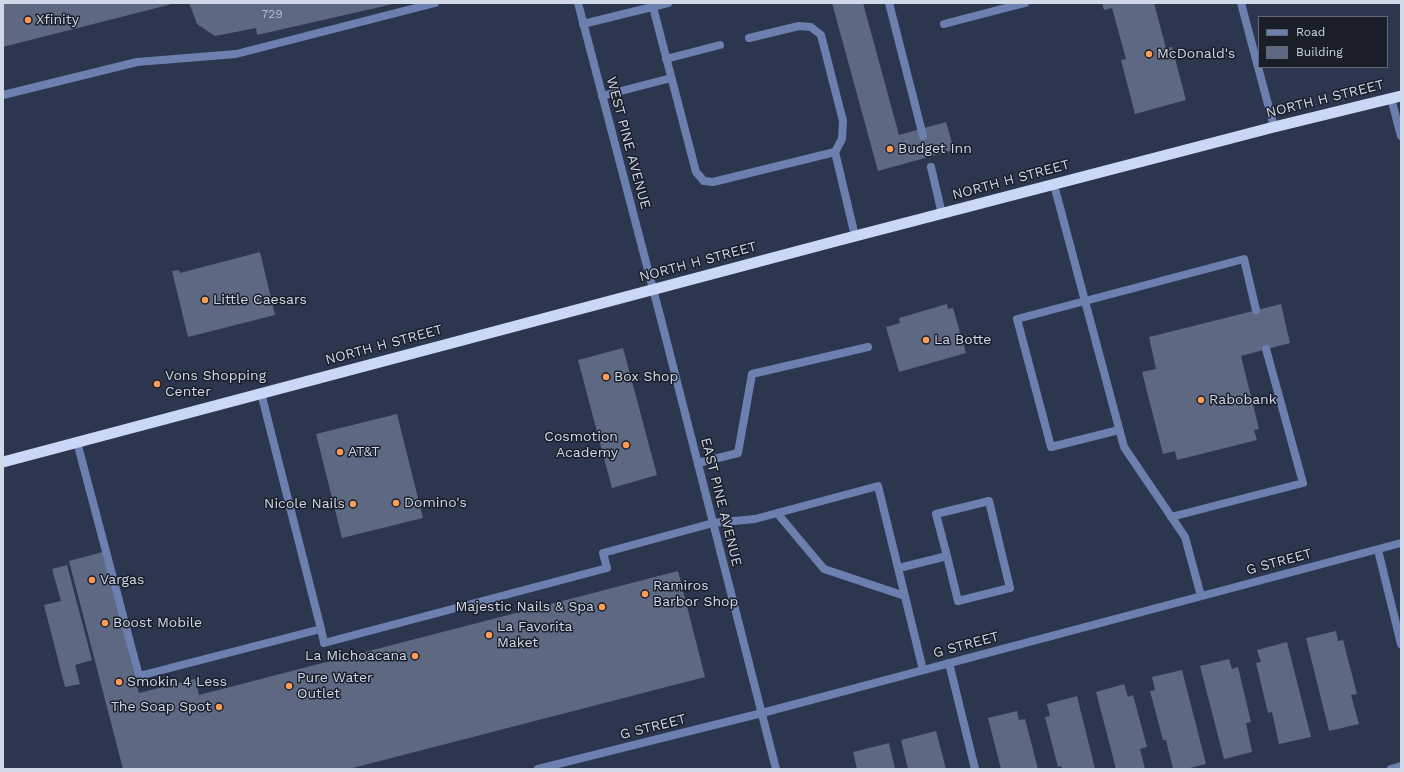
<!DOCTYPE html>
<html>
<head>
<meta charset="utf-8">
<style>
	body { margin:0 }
	#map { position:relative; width:1404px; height:772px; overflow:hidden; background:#2c364e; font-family:"Work Sans",sans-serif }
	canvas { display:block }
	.frame { position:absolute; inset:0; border:4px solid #d1d8e7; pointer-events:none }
	.legend { position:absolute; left:1258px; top:16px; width:130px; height:52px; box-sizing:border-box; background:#191e29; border:1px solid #636875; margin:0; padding:5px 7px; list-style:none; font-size:12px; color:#d1d8e7 }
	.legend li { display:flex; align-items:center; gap:8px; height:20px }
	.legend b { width:20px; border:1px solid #636875 }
</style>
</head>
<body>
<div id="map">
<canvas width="1404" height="772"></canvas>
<div class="frame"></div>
<ul class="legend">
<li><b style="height:5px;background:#6b80af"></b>Road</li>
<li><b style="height:11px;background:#5d6983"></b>Building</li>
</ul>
</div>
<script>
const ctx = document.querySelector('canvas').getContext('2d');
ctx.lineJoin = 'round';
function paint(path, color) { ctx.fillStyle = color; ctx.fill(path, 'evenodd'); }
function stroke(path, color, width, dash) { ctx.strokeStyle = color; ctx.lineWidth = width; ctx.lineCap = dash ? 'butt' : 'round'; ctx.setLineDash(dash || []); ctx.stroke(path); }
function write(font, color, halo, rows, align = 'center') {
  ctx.font = font + ' "Work Sans",sans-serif'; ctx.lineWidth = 3; ctx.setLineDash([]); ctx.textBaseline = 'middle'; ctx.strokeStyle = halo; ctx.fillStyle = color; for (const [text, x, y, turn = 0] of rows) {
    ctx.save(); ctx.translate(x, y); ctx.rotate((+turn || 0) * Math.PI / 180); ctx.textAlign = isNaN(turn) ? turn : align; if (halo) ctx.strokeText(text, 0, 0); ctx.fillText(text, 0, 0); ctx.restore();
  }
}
const building = new Path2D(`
	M3 3H171L172 4 3 47Z
	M189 3H393V4L257 35 256 28 215 36 197 24Z
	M832 3H863L899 135 946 122 954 150 878 171Z
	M1102 3H1154L1166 48 1172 47 1186 100 1135 114 1121 60 1126 59 1112 8 1104 10Z
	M260 252 275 315 188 337 172 271 179 270 180 273Z
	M947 304 948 309 953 308 966 353 899 372 886 327 900 323 899 318Z
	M1281 304 1290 343 1241 356 1259 429 1254 430 1257 440 1177 460 1175 451 1163 454 1142 372 1156 369 1149 337Z
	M623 348 657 475 612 488 578 360Z
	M397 414 423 518 342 538 316 434Z
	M103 552 139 693 195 679 199 695 678 571 705 677 349 769H123L69 561Z
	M67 565 92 660 75 665 80 684 65 687 44 605 61 601 52 569Z
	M1336 631 1338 641 1343 640 1357 694 1351 695 1359 724 1329 731 1306 638Z
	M1287 642 1311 737 1279 744 1272 712 1268 713 1256 663 1261 662 1257 650Z
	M1229 659 1232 669 1238 667 1251 722 1246 723 1252 752 1224 759 1200 666Z
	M1182 670 1206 764 1186 769H1173L1166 740H1163L1150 691 1155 690 1152 677Z
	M1124 684 1128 697 1133 695 1147 747 1140 749 1145 769H1116L1096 692Z
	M1077 696 1095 769H1062L1061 766 1058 767 1045 717 1050 716 1047 704Z
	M1017 711 1019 720 1025 719 1038 769H1001L988 718Z
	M936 731 946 769H908L901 740Z
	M889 743 895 769H857L853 752Z`);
const service = new Path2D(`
	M889 3 923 136
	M653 7 696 172 704 181 713 182 835 152 855 236
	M583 24 668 3
	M944 24 1025 3
	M749 38 799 26 811 27 821 35 843 121 842 139 835 152
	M666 59 720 45
	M3 95 137 62 236 54 435 3
	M602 96 671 78
	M1391 98 1401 136
	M931 167 942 214
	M1054 185 1124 447 1185 537 1201 596
	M261 393 321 629
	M1119 430 1051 447 1017 319 1244 259 1256 310
	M77 442 139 676 321 629 324 643 607 568 603 553 713 523 755 519 878 486 923 670
	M698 463 738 453 752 374 868 347
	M777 513 824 569 905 596
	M1171 517 1303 483 1266 349
	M899 568 947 556 936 514 989 501 1010 588 958 601 947 556
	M949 663 975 769
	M1391 769 1401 766`);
const minor = new Path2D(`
	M578 3 663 327 776 769
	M1241 3 1274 127
	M1378 550 1401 644
	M538 769 762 713 1401 543`);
const trunk = new Path2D(`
	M3 462 840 240 1274 127 1401 96`);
const markers = [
	[28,20,4,"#fd9d55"],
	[1149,54,4,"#fd9d55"],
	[890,149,4,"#fd9d55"],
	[205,300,4,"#fd9d55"],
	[926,340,4,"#fd9d55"],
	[606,377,4,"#fd9d55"],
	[157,384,4,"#fd9d55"],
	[1201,400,4,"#fd9d55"],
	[626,445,4,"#fd9d55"],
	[340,452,4,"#fd9d55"],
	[396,503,4,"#fd9d55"],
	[353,504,4,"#fd9d55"],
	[92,580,4,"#fd9d55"],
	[645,594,4,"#fd9d55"],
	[602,607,4,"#fd9d55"],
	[105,623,4,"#fd9d55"],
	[489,635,4,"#fd9d55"],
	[415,656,4,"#fd9d55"],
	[119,682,4,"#fd9d55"],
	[289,686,4,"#fd9d55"],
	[219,707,4,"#fd9d55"]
];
const numberNames = [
	["729",272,14]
];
const poiNames = [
	["Xfinity",36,20],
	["McDonald's",1157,54],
	["Budget Inn",898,149],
	["Little Caesars",213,300],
	["La Botte",934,340],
	["Vons Shopping",165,376],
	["Center",165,392],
	["Box Shop",614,377],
	["Rabobank",1209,400],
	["Cosmotion",618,437,"right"],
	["Academy",618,453,"right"],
	["AT&T",348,452],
	["Domino's",404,503],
	["Nicole Nails",345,504,"right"],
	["Vargas",100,580],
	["Ramiros",653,586],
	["Barbor Shop",653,602],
	["Majestic Nails & Spa",594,607,"right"],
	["Boost Mobile",113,623],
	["La Favorita",497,627],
	["Maket",497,643],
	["La Michoacana",407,656,"right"],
	["Pure Water",297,678],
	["Outlet",297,694],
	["Smokin 4 Less",127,682],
	["The Soap Spot",211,707,"right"]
];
const streetNames = [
	["NORTH H STREET",1325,99,-14],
	["WEST PINE AVENUE",628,143,75],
	["NORTH H STREET",1011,180,-15],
	["NORTH H STREET",698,262,-15],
	["NORTH H STREET",384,345,-15],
	["EAST PINE AVENUE",721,502,76],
	["G STREET",1279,562,-15],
	["G STREET",966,645,-15],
	["G STREET",653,727,-14]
];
paint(building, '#5d6983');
stroke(service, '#6b80af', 8);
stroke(minor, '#6b80af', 8);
stroke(trunk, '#cad8f7', 11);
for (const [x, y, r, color] of markers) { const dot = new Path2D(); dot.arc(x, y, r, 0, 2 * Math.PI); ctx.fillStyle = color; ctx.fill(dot); stroke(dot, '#191e29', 1.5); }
write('12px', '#b4bcce', null, numberNames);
write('14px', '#d1d8e7', '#191e29', poiNames, 'left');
write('14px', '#d1d8e7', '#191e29', streetNames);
</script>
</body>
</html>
